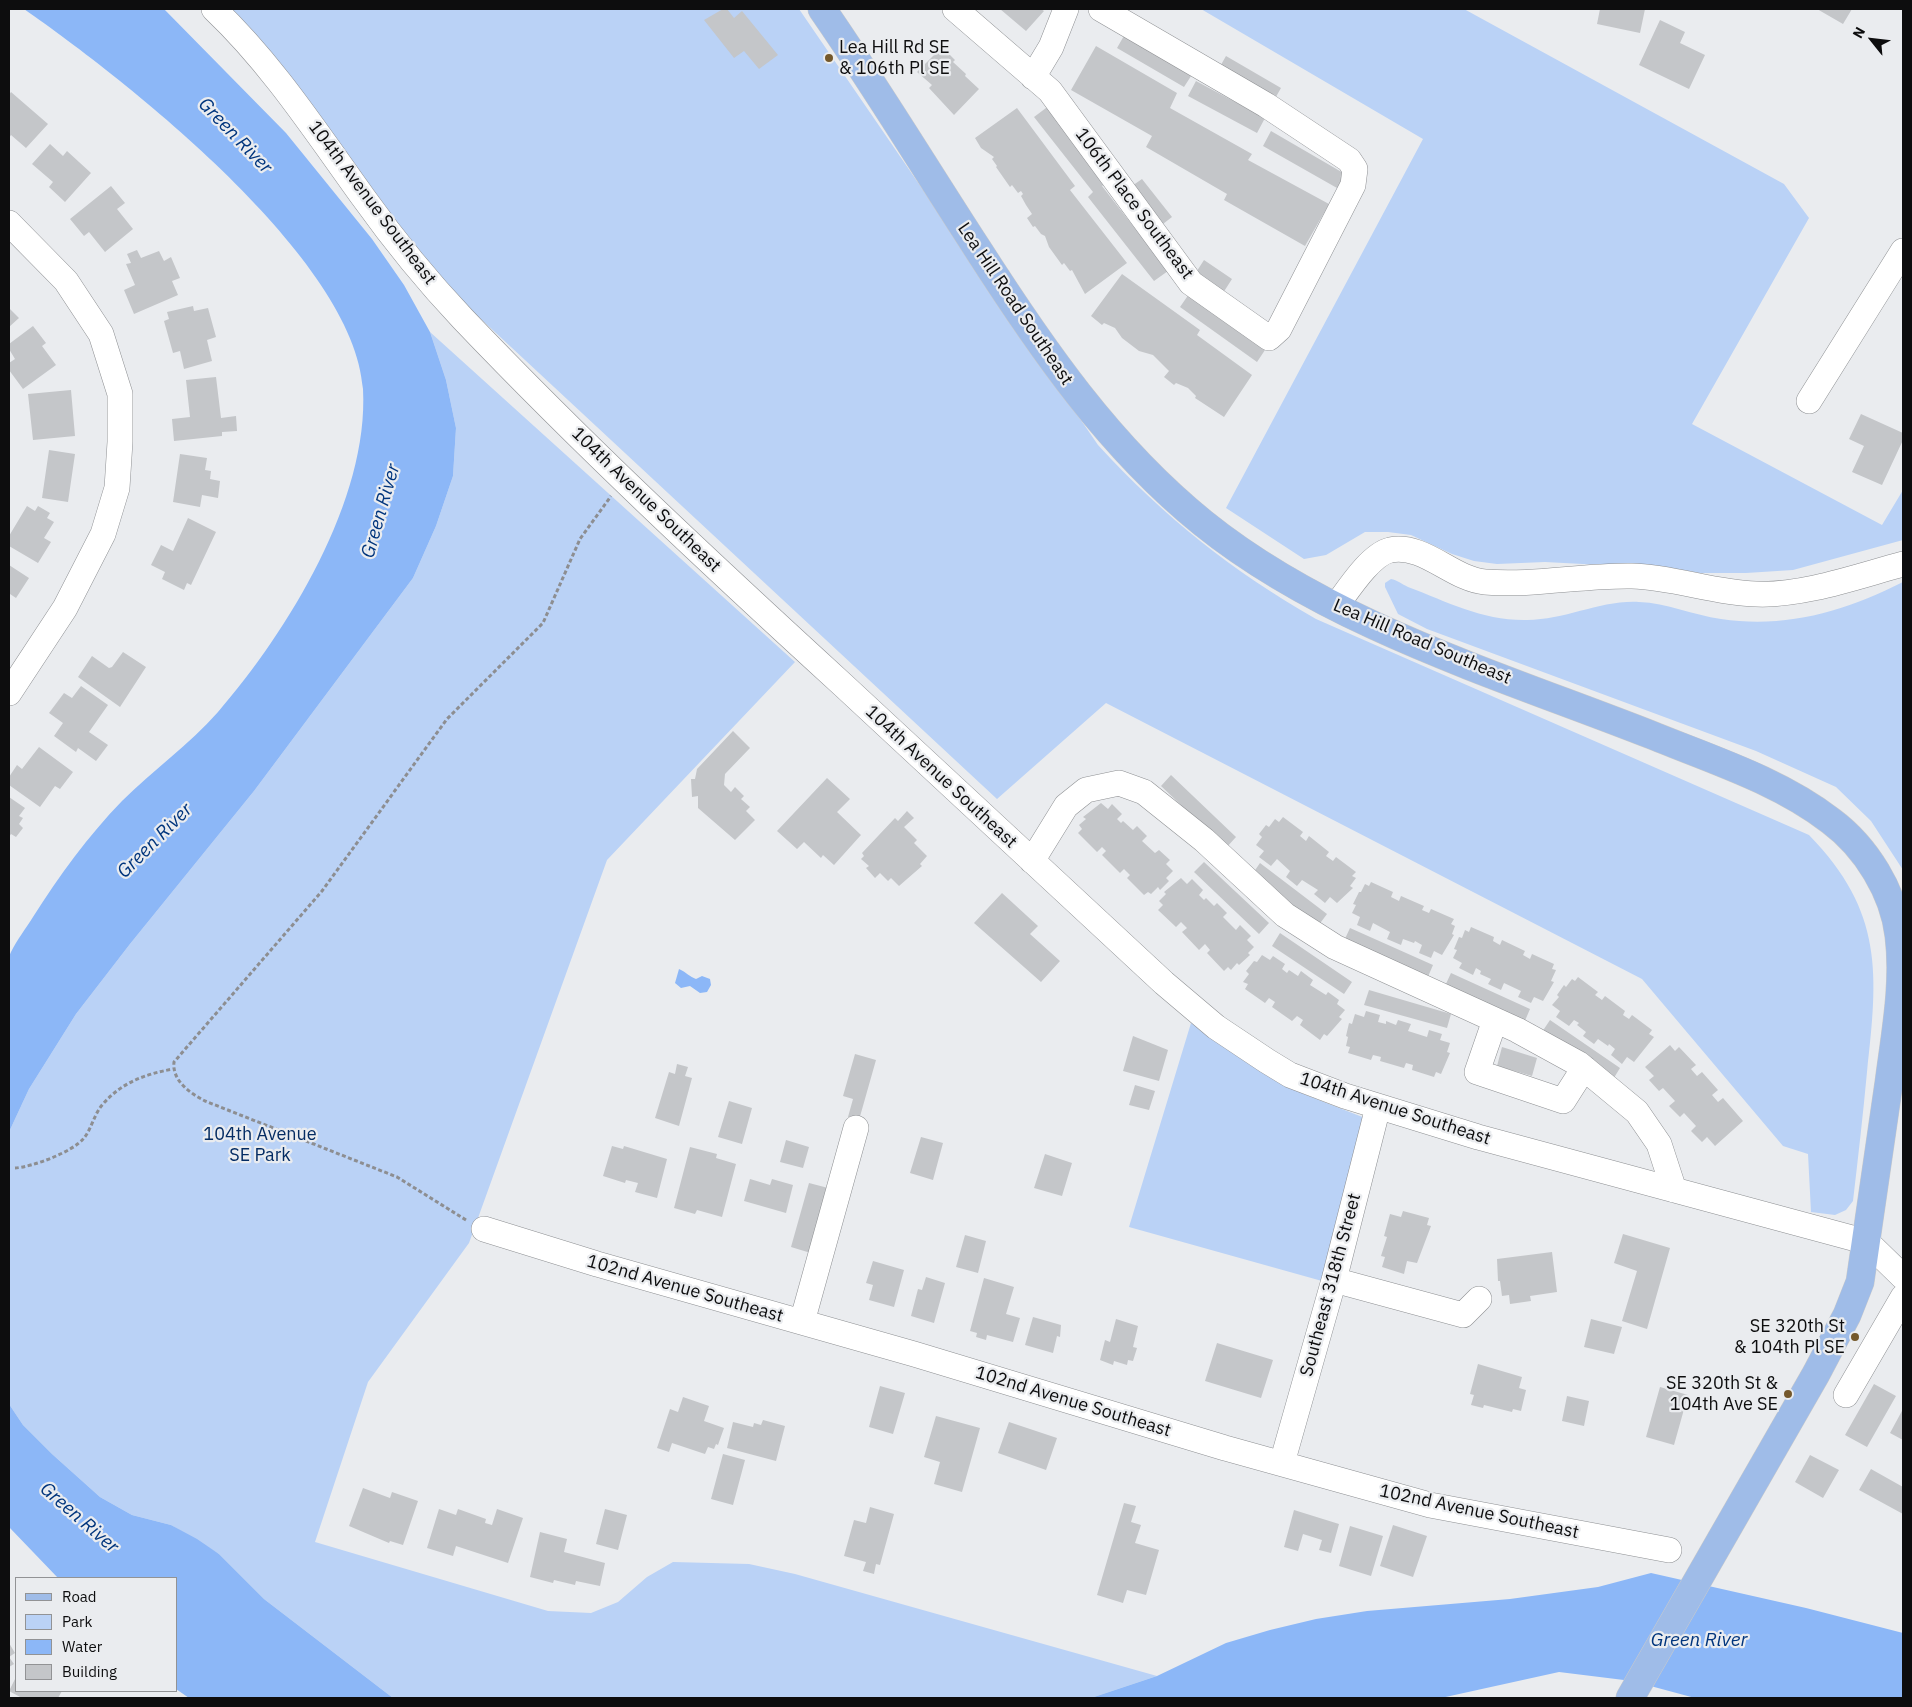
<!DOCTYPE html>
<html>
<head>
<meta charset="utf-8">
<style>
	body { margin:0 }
	#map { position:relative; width:1912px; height:1707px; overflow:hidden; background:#eaecef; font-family:"IBM Plex Sans",sans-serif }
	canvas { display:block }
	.frame { position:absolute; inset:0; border:10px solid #0d0d0e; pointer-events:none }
	.legend { position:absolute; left:15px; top:1577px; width:162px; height:115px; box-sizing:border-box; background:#eaecef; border:1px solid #929395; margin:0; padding:6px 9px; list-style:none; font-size:15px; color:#0d0d0e }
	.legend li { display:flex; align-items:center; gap:10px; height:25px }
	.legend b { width:25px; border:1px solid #929395 }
	.north { position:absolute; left:1847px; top:15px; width:50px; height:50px; -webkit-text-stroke:4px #eaecef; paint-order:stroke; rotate:299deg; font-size:14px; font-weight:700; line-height:20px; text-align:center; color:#0d0d0e }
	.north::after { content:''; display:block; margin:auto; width:18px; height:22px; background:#0d0d0e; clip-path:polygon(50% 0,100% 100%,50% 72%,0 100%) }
</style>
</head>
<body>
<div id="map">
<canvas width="1912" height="1707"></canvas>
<div class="frame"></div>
<ul class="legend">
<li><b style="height:6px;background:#9fbce8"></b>Road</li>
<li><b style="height:14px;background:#bad2f6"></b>Park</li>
<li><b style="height:14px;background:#8cb7f7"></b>Water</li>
<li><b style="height:14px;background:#c4c6c9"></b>Building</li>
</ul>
<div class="north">N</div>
</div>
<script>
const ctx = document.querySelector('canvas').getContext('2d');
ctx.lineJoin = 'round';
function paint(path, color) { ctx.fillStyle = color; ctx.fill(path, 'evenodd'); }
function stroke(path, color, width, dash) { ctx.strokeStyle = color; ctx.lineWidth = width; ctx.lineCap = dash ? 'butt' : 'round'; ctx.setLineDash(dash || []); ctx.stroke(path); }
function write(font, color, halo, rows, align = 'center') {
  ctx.font = font + ' "IBM Plex Sans",sans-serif'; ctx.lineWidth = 4.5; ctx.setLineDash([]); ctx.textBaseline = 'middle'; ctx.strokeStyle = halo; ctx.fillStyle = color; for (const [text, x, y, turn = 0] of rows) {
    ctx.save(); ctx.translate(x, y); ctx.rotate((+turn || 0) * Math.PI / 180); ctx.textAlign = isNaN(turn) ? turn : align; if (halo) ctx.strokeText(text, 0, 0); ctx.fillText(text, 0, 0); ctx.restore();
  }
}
const green = new Path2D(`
	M229 9H799L1098 445C1165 518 1231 570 1316 619L1809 835C1884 912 1878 974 1867 1072 1863 1115 1858 1158 1853 1201L1846 1210 1835 1215 1811 1212 1808 1154 1783 1146 1642 979 1106 703 997 799 454 294 432 271 305 95Z
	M1201 9H1464L1784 184 1809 218 1692 424 1882 525 1903 490V540L1793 570 1746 573H1700L1677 569 1545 562 1497 564 1474 561 1452 554 1411 535 1388 532H1365L1326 555 1304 559 1226 508 1423 139Z
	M430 332 795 662 607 860 469 1243 368 1382 315 1542 548 1611 591 1613 618 1602 647 1577 673 1562 749 1564 795 1574 1157 1676 1091 1698H393L264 1599 219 1554 171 1525 132 1515 100 1497 52 1454 23 1425 9 1404V1132L29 1089 76 1014 130 944 254 791 413 578 436 526 453 476 456 428 446 380Z
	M1391 579C1397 580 1402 584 1408 587 1448 602 1483 621 1527 620 1566 620 1600 600 1639 602 1667 603 1693 615 1721 619 1786 629 1845 611 1903 582V870L1871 821 1836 787 1756 751 1427 629 1398 614 1385 587V583Z
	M1191 1023 1269 1075 1306 1095 1365 1118 1322 1281 1129 1227Z`);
const water = new Path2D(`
	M24 9H164L286 133 372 239 404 285 430 332 446 380 456 428 453 476 436 526 413 578 254 791 130 944 76 1014 29 1089 9 1132C9 1088 9 1044 9 1000 9 986 5 964 11 952 17 940 26 928 33 917 59 876 88 836 122 801 153 770 189 745 218 712 288 631 369 500 363 389 355 259 126 80 24 9Z
	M679 969C686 972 690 977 696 979L702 976 710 979 711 985 707 992 700 993 690 986 681 988 675 983Z
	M9 1404 23 1425 52 1454 100 1497 132 1515 171 1525 197 1539 219 1554 264 1599 393 1698H189L176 1689V1578H58L9 1527Z
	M1651 1573 1806 1608 1903 1633V1698H1695L1632 1681 1559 1672 1441 1698H1091L1157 1676 1226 1643 1270 1630 1316 1619 1367 1611 1510 1599 1598 1587Z`);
const building = new Path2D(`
	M723 9H727L734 18 742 11 778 55 759 69 744 51 734 58 704 20Z
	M1000 9H1041L1044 11 1026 31Z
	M1600 9H1645L1640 33 1597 24Z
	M1817 9H1852L1843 24Z
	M1660 20 1685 32 1680 43 1705 55 1689 89 1639 65Z
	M1125 34 1193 73 1184 87 1117 48Z
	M1096 46 1177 93 1170 108 1252 154 1248 160 1329 204 1305 246 1224 200 1227 194 1146 147 1152 136 1071 90Z
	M942 47 955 60 953 62 966 74 965 76 979 89 954 115 929 88 932 85 917 72Z
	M1226 56 1281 88 1273 102 1218 70Z
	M1196 81 1265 118 1257 133 1188 96Z
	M11 92 48 124 26 148 11 135 9 138V95Z
	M1050 105 1107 182 1102 186 1168 271 1154 281 1088 197 1093 192 1034 117Z
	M1017 108 1075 186 1070 190 1127 263 1085 294 1072 270 1070 271 1064 263 1062 265 1049 247 1045 236 1041 234 1035 226 1033 227 1027 218 1032 214 1026 205 1021 196 1023 194 1021 191 1018 193 1012 185 1010 187 996 167 997 166 992 159 994 157 981 148 975 138Z
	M1271 131 1345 174 1337 188 1263 146Z
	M50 144 63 156 67 151 91 173 65 202 49 187 53 182 32 164Z
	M1142 179 1172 217 1159 227 1129 188Z
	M111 186 125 203 117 209 133 229 105 252 89 232 84 236 70 219Z
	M137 250 141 258 159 251 164 261 171 257 180 278 172 281 178 295 134 314 124 290 135 285 126 264 131 263 127 254Z
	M1204 260 1232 279 1223 293 1195 274Z
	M1122 274 1200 330 1197 335 1252 375 1224 417 1195 398 1196 396 1188 388 1176 383 1174 385 1164 377 1169 371 1153 355 1139 351 1122 338 1115 328 1104 323 1102 325 1091 316Z
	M1189 294 1267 347 1257 362 1180 307Z
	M193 306 194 311 208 308 216 337 207 340 212 361 184 369 180 351 173 353 164 321 169 319 167 312Z
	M9 308 19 318 9 327Z
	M33 326 46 343 42 346 56 365 23 389 9 370V363L15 359 9 349V344Z
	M216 377 221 418 236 416 237 431 222 432V436L174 441 172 419 190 417 186 380Z
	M71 390 75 436 33 440 28 394Z
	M1861 414 1903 433V440L1882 485 1852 472 1864 446 1849 439Z
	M49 450 75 454 68 502 42 498Z
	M180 454 207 458 205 470 211 471 210 479 220 481 218 498 202 495 200 507 173 502Z
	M27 506 35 511 38 506 50 513 47 518 54 522 44 538 51 542 38 563 9 546V536Z
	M188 518 216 532 191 585 187 583 184 590 162 579 165 572 151 565 161 545 173 551Z
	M9 565 29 578 16 598 10 594 9 597Z
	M123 652 146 667 120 707 78 677 92 656 109 668 112 667Z
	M81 686 108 705 89 732 108 745 96 761 78 748 76 752 54 736 63 723 49 713 64 693 72 698Z
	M733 731 750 748 725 774 724 785 731 792 735 787 744 796 741 799 750 807 746 811 755 820 735 840 698 808V796L692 797 691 779H695L697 769Z
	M39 747 73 772 60 789 55 786 40 807 9 785V777L17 765 22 769Z
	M1171 775 1236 837 1226 848 1161 786Z
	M827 778 850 799 837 812 861 835 834 865 823 855 821 858 804 842 797 849 777 831Z
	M9 797 25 808 19 816 23 818 19 824 23 828 16 837 11 834 9 837Z
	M1101 803 1108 809 1112 804 1122 814 1117 819 1121 823 1123 821 1133 830 1137 826 1147 836 1142 841 1155 853 1159 850 1170 860 1166 864 1173 871 1166 878 1169 881 1160 890 1158 887 1151 894 1148 892 1144 895 1127 878 1130 875 1124 869 1120 873 1102 855 1106 851 1102 847 1097 852 1078 833 1082 829 1079 825 1086 819 1083 817Z
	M907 811 914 818 904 827 917 840 914 843 927 856 920 864 922 866 899 886 891 878 888 881 880 873 875 878 866 868 869 866 861 859 864 856 862 853 895 818 898 821Z
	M1283 817 1303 832 1300 836 1306 841 1309 836 1329 852 1326 856 1333 861 1336 857 1356 872 1352 876 1356 878 1350 886 1353 888 1337 903 1330 897 1325 903 1314 894 1318 890 1302 880 1297 886 1286 877 1290 871 1277 859 1271 866 1259 857 1264 851 1256 845 1262 837 1259 834 1266 825 1269 827 1275 819 1279 822Z
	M1204 862 1269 923 1259 934 1194 872Z
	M1260 863 1327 914 1318 926 1251 876Z
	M1181 878 1187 884 1192 879 1203 890 1199 895 1204 900 1206 898 1214 906 1217 903 1227 913 1223 917 1236 930 1240 925 1251 936 1247 940 1254 947 1248 953 1250 955 1239 965 1237 963 1231 970 1228 967 1224 971 1207 953 1210 950 1205 944 1199 950 1182 932 1187 928 1181 922 1176 927 1158 910 1163 905 1159 901 1166 894 1164 892Z
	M1371 882 1393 892 1391 897 1399 901 1401 896 1424 906 1422 910 1429 913 1431 909 1454 919 1451 924 1455 926 1452 934 1454 935 1442 955 1434 951 1431 958 1419 953 1422 945 1415 941 1414 943 1403 939 1401 945 1387 939 1390 932 1373 923 1370 931 1357 925 1360 917 1352 913 1356 905 1353 904 1359 892H1361L1365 884 1369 886Z
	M1002 893 1038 926 1030 934 1060 961 1041 982 974 923Z
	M1471 927 1494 937 1493 941 1500 945 1502 940 1525 951 1523 955 1530 959 1532 954 1554 964 1552 969 1556 970 1551 981 1554 982 1543 1001 1534 997 1531 1003 1518 997 1521 991 1504 983 1501 990 1488 984 1491 979 1480 974 1481 971 1476 968 1473 975 1459 968 1462 963 1453 958 1457 950 1454 949 1459 937 1462 938 1465 930 1469 932Z
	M1350 928 1433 965 1427 979 1344 941Z
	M1280 933 1352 982 1344 994 1272 946Z
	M1262 955 1270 960 1273 956 1285 964 1282 969 1287 973 1289 970 1298 976 1301 971 1313 980 1310 985 1326 995 1328 992 1339 1000 1337 1004 1345 1010 1339 1017 1342 1019 1327 1036 1324 1034 1320 1040 1300 1025 1303 1020 1297 1016 1292 1021 1272 1007 1275 1002 1269 998 1265 1003 1245 989 1248 984 1243 982 1249 974 1246 971 1254 961 1257 962Z
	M1451 973 1530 1009 1524 1023 1445 986Z
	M1578 977 1598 992 1595 995 1602 1000 1605 996 1625 1011 1623 1015 1629 1019 1632 1015 1652 1030 1649 1034 1654 1037 1634 1062 1627 1057 1622 1064 1611 1055 1615 1049 1609 1044 1608 1046 1598 1039 1594 1044 1583 1036 1586 1032 1577 1025 1579 1023 1574 1020 1569 1026 1556 1017 1560 1011 1552 1005 1559 997 1557 995 1564 985 1566 987 1572 979 1575 981Z
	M1369 990 1451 1014 1447 1028 1364 1005Z
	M1366 1011 1380 1015 1378 1022 1386 1024V1021L1396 1025 1398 1020 1411 1024 1408 1031 1427 1037 1429 1030 1442 1034 1440 1040 1450 1043 1447 1052 1450 1053 1441 1074 1436 1072 1434 1077 1412 1070 1413 1065 1406 1063 1404 1068 1380 1061 1381 1057 1373 1055 1371 1060 1348 1053 1350 1047 1346 1046 1348 1037 1346 1036 1349 1023 1352 1024 1355 1014 1364 1017Z
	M1550 1020 1620 1068 1612 1081 1542 1032Z
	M1133 1036 1168 1050 1159 1081 1123 1071Z
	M1670 1045 1675 1051 1679 1047 1696 1065 1691 1069 1697 1076 1702 1072 1718 1090 1712 1095 1718 1102 1723 1098 1743 1121 1715 1146 1707 1137 1702 1142 1691 1131 1696 1126 1684 1113 1680 1117 1669 1106 1675 1101 1663 1088 1659 1091 1649 1080 1654 1076 1645 1067Z
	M1502 1047 1537 1058 1532 1076 1497 1066Z
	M855 1054 876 1060 859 1120 848 1117 853 1099 843 1096Z
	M677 1064 688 1067 685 1076 692 1078 679 1126 655 1118 669 1072 675 1074Z
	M1135 1085 1155 1091 1149 1110 1129 1105Z
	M729 1101 752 1108 742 1144 718 1137Z
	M921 1137 943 1143 933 1180 910 1173Z
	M786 1140 809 1147 803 1168 780 1162Z
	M612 1146 623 1149 624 1146 667 1159 657 1198 635 1192 638 1183 626 1180 625 1183 603 1176Z
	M690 1147 717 1154 716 1158 736 1164 722 1217 697 1210 695 1214 674 1208Z
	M1045 1154 1072 1163 1062 1196 1034 1188Z
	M750 1179 770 1185 772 1179 793 1185 786 1213 744 1201Z
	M809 1183 832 1189 814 1254 791 1247Z
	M1403 1211 1429 1218 1427 1225 1431 1226 1417 1263 1407 1261 1404 1274 1382 1267 1385 1257 1381 1256 1387 1237 1384 1236 1390 1214 1401 1217Z
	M1623 1234 1670 1248 1647 1329 1622 1321 1637 1271 1614 1263Z
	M965 1235 986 1241 978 1273 956 1267Z
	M1552 1252 1557 1292 1530 1296 1531 1301 1510 1304 1509 1295 1502 1296 1500 1281H1498L1497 1259Z
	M873 1261 904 1270 894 1307 869 1300 873 1285 866 1283Z
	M926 1277 945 1283 934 1323 911 1316 918 1289 922 1290Z
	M984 1278 1014 1287 1006 1314 1020 1318 1013 1342 987 1335 986 1340 976 1337 977 1333 970 1331Z
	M1033 1317 1061 1325 1060 1337 1057 1336 1053 1353 1025 1345Z
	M1116 1319 1138 1326 1133 1347 1137 1348 1133 1361 1128 1360 1127 1365 1114 1361 1113 1365 1100 1360 1105 1340 1110 1342Z
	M1591 1319 1622 1327 1614 1354 1584 1347Z
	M1217 1343 1273 1360 1261 1398 1205 1381Z
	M1478 1364 1522 1377 1519 1388 1526 1390 1521 1411 1513 1409 1512 1412 1484 1405 1483 1408 1471 1405 1474 1395 1470 1394Z
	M1874 1384 1896 1396 1867 1447 1845 1435Z
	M880 1386 905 1393 893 1434 869 1427Z
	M1660 1387 1688 1395 1674 1445 1646 1437Z
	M1567 1396 1589 1401 1584 1426 1562 1421Z
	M683 1397 709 1406 704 1421 724 1428 718 1445 716 1444 714 1449 708 1447 705 1454 672 1443 669 1452 657 1448 670 1409 678 1412Z
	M1903 1409V1440L1890 1433Z
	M936 1416 980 1428 962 1492 934 1484 940 1462 924 1457Z
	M763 1420 785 1426 776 1461 727 1448 733 1422 753 1427 754 1423 761 1425Z
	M1009 1422 1057 1438 1046 1470 998 1453Z
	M723 1454 745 1460 733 1505 711 1499Z
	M1810 1455 1839 1470 1823 1498 1795 1482Z
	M1871 1469 1903 1487V1514L1859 1490Z
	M363 1488 390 1498 392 1492 418 1501 403 1545 390 1541 389 1543 349 1526Z
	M1124 1503 1136 1506 1131 1522 1141 1525 1135 1543 1159 1550 1146 1595 1127 1590 1123 1603 1097 1595Z
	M870 1507 894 1514 880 1565 876 1564 874 1574 863 1571 866 1562 844 1556 854 1520 866 1523Z
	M439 1509 456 1515 458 1509 486 1519 485 1523 492 1525 497 1509 523 1518 508 1563 456 1546 453 1556 427 1548Z
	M605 1509 627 1515 618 1550 596 1544Z
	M1294 1510 1339 1524 1331 1553 1319 1550 1322 1540 1303 1534 1298 1551 1284 1547Z
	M1393 1525 1427 1536 1413 1577 1380 1566Z
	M1350 1526 1383 1536 1371 1576 1339 1566Z
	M540 1532 567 1539 564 1552 605 1563 600 1586 576 1581 575 1585 554 1580 553 1583 530 1577Z
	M9 1643 15 1653 9 1657 14 1664 9 1667Z
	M16 1677V1691H62L58 1698H22L9 1691Z`);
const path = new Path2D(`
	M15 1168C32 1167 73 1152 84 1138 92 1128 94 1114 103 1104 122 1082 146 1074 173 1069
	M466 1220 397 1177 205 1101C190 1093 172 1081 174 1062L322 891 447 719 543 623 580 539 611 496`);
const minor = new Path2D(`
	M214 9C272 64 316 132 363 197 393 239 427 281 463 319 584 446 713 566 843 685 950 784 1057 884 1164 983L1216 1027 1267 1061 1290 1075 1345 1096 1478 1137 1867 1242 1903 1277
	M955 9 1050 91 1191 283 1269 338 1279 329 1353 185 1355 169 1349 160 1266 105 1101 9
	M1033 77 1051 47 1066 9
	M9 223 66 281 101 334 120 394V442L117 488 103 534 65 608 9 693
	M1809 401 1903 251
	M1336 606C1348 590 1370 555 1390 550 1424 543 1452 579 1485 582 1534 586 1583 575 1632 576 1674 577 1714 593 1756 594 1803 596 1858 576 1903 564
	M1032 861 1066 806 1086 790 1119 783 1144 792 1204 840 1285 915 1335 947 1517 1030 1579 1064 1637 1112 1659 1144 1674 1190
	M1495 1020 1477 1072 1563 1101 1584 1068
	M484 1229 597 1264 914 1354 1225 1448 1430 1505 1669 1550
	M1334 1280 1463 1315 1479 1299
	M802 1322 856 1128
	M1846 1395 1903 1297
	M1282 1463 1334 1280 1378 1107`);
const major = new Path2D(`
	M822 9C876 87 925 168 977 248 1041 348 1109 447 1203 523 1328 624 1501 676 1649 734 1710 759 1778 780 1831 821 1866 847 1894 892 1899 936 1905 984 1895 1035 1889 1082 1879 1149 1870 1216 1860 1282L1847 1315 1816 1374 1630 1698`);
const markers = [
	[829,58,5,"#74582b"],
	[1855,1337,5,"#74582b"],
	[1788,1394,5,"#74582b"]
];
const poiNames = [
	["Lea Hill Rd SE",839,48,"left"],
	["& 106th Pl SE",839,69,"left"],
	["SE 320th St",1845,1327],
	["& 104th Pl SE",1845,1348],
	["SE 320th St &",1778,1384],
	["104th Ave SE",1778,1405]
];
const streetNames = [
	["104th Avenue Southeast",372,203,53],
	["106th Place Southeast",1134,204,53],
	["Lea Hill Road Southeast",1015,304,56],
	["104th Avenue Southeast",646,500,44],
	["Lea Hill Road Southeast",1422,642,23],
	["104th Avenue Southeast",941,777,43],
	["104th Avenue Southeast",1395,1109,18],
	["Southeast 318th Street",1331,1285,-75],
	["102nd Avenue Southeast",685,1289,16],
	["102nd Avenue Southeast",1073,1402,17],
	["102nd Avenue Southeast",1479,1512,12]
];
const parkNames = [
	["104th Avenue",260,1135],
	["SE Park",260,1156]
];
const waterNames = [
	["Green River",235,136,46],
	["Green River",381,511,-74],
	["Green River",155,841,-45],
	["Green River",79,1518,41],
	["Green River",1699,1641]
];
paint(green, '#bad2f6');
paint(water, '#8cb7f7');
paint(building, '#c4c6c9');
stroke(minor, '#8e9093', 26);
stroke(major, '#cacaca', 29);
stroke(path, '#8d8e91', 3, [4, 2.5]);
stroke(minor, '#fff', 25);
stroke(major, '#9fbce8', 28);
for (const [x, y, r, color] of markers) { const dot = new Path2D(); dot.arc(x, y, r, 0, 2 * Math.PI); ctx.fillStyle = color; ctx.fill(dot); stroke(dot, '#eaecef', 2); }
write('18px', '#0d0d0e', '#eaecef', poiNames, 'right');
write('18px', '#0d0d0e', '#eaecef', streetNames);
write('18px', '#042c63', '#eaecef', parkNames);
write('italic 19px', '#00357d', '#eaecef', waterNames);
</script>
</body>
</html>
